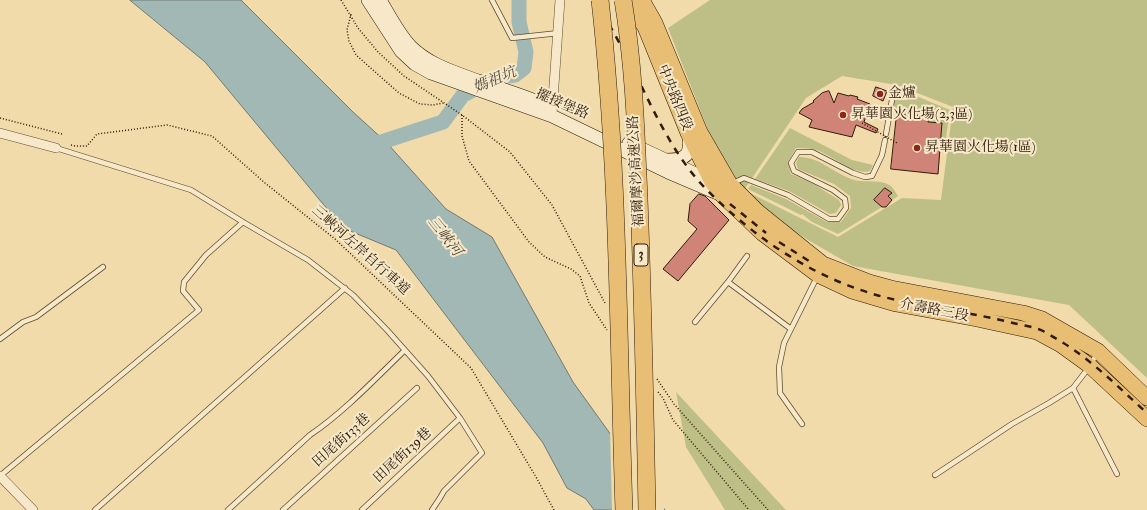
<!DOCTYPE html>
<html>
<head>
<meta charset="utf-8">
<style>
	body { margin:0 }
	canvas { display:block; background:#f1dbaa }
</style>
</head>
<body>
<canvas width="1147" height="510"></canvas>
<script>
const ctx = document.querySelector('canvas').getContext('2d');
ctx.lineJoin = 'round';
function paint(path, color) { ctx.fillStyle = color; ctx.fill(path, 'evenodd'); }
function stroke(path, color, width, dash) { ctx.strokeStyle = color; ctx.lineWidth = width; ctx.lineCap = dash ? 'butt' : 'round'; ctx.setLineDash(dash || []); ctx.stroke(path); }
function write(font, color, halo, rows, align = 'center') {
  ctx.font = font + ' "IM FELL Double Pica","Noto Serif TC",serif'; ctx.lineWidth = 4; ctx.setLineDash([]); ctx.textBaseline = 'middle'; ctx.strokeStyle = halo; ctx.fillStyle = color; for (const [text, x, y, turn = 0] of rows) {
    ctx.save(); ctx.translate(x, y); ctx.rotate((+turn || 0) * Math.PI / 180); ctx.textAlign = isNaN(turn) ? turn : align; if (halo) ctx.strokeText(text, 0, 0); ctx.fillText(text, 0, 0); ctx.restore();
  }
}
const green = new Path2D(`
	M710 0H1147V378L1069 305 853 266 808 240 761 209 735 184 708 130 668 28ZM842 76 897 85 953 107 941 200 902 198 838 237 744 190 806 98Z
	M897 88 950 110 946 138H941L942 123 928 122V116L897 114 893 104Z
	M790 128 852 160 873 165 870 171C851 176 830 152 812 149 807 148 801 148 796 148L788 162 791 174 812 183 839 200 841 205 836 213 830 214 789 191 755 179Z
	M799 157C820 157 832 172 851 179 864 184 879 178 891 186 893 188 896 193 898 196L892 200 888 196 891 193 885 189 874 200 882 207 838 234 812 222 802 214 801 215 748 189 751 185 786 199 827 222H841L851 208 850 196 834 184 798 169 796 163Z
	M676 392 786 510H725L686 447Z`);
const water = new Path2D(`
	M130 0H241L352 111 387 143 446 209 492 237 573 382 665 510H594L586 499 567 488 543 443 396 250 343 228 205 62Z`);
const pier = new Path2D(`
	M610 429 664 505V510H612Z`);
const river = new Path2D(`
	M366 147 443 122 463 95 499 77 515 75 524 68 526 52 519 22V0`);
const building = new Path2D(`
	M876 87 887 91 883 101 873 96Z
	M829 91 834 103 838 93 849 96 850 95 858 97 857 99 870 104 864 122 878 129 876 133 856 125 852 137 809 127 812 120 799 113 802 109 814 102 813 101 822 93Z
	M897 114 928 116V122L942 123 938 174 891 169Z
	M885 188 892 193 888 196 892 200 886 207H882L874 200Z
	M699 194 705 196 729 220 678 281 663 269 697 229 688 221 690 204Z`);
const path = new Path2D(`
	M341 0 358 28 378 52 404 76 462 115 510 152 552 205 605 303
	M351 14 347 30 349 41 356 55 399 93 420 104 433 105 443 103
	M462 115V136L469 161 529 242 545 257 571 269 580 276 589 303 607 330
	M0 118 62 134
	M71 145 75 146H87L97 134 167 125 212 136 265 183 335 239 471 368 536 477 554 510
	M657 379 674 404 768 510
	M658 392 663 398 673 420 749 510`);
const lane = new Path2D(`
	M492 0 512 38 559 33
	M886 134 893 94
	M56 148 191 190 243 222 308 260 353 295 387 330 428 376 460 418 482 453 444 491 440 498 432 510
	M733 183 744 178 788 195 829 219H838L846 208 845 199 833 190 794 171 791 163 798 152H812L853 173 865 177 872 176 882 155 885 140
	M728 282 791 329
	M695 322 728 282 747 256
	M0 339 23 322 36 317 103 267
	M1073 388 1117 474
	M802 424 780 393 779 367 784 343 817 277
	M935 475 1012 424 1049 403 1073 388 1090 366 1097 353
	M0 476 199 310 183 291 184 282 206 255 243 222
	M95 510 345 288
	M228 510 310 435C344 412 375 379 405 350
	M283 510 417 388
	M362 510 460 418`);
const street = new Path2D(`
	M552 114 560 0
	M0 133 56 148
	M0 476 33 510`);
const secondary = new Path2D(`
	M368 0 401 51 415 64 431 73 552 116 668 172 722 195
	M380 0C389 15 398 33 410 46 429 65 454 72 478 81 502 89 525 96 548 106
	M629 143 704 178
	M666 160C687 160 691 155 689 135`);
const primary = new Path2D(`
	M627 0 645 27 688 133 712 182 722 195 762 233 818 275 852 291 896 304 977 319 1037 332 1061 345 1090 366 1147 419
	M642 0 655 23 700 132 730 184 757 211 823 264 869 282 891 288 1023 313 1042 319 1098 351 1147 398`);
const rail = new Path2D(`
	M595 0C610 25 624 51 637 77 658 120 678 163 713 196 757 239 811 275 870 293 885 298 901 301 917 304 949 310 981 315 1013 323 1021 325 1030 326 1038 329 1045 331 1051 336 1057 339 1091 359 1118 387 1147 413
	M730 204 766 233
	M779 242 809 261`);
const pathBridge = new Path2D(`
	M862 123 897 143`);
const highwayBridge = new Path2D(`
	M600 0C619 169 618 340 624 510
	M623 0C634 66 636 132 639 199 643 302 645 406 647 510`);
const markers = [
	[880,94,4,"#8f2418"],
	[843,115,4,"#8f2418"],
	[917,148,4,"#8f2418"]
];
const shields = [
	[641,255,14]
];
const shieldNames = [
	["3",641,255]
];
const poiNames = [
	["金爐",888,94],
	["昇華園火化場(2,3區)",851,115],
	["昇華園火化場(1區)",925,148]
];
const streetNames = [
	["中央路四段",674,98,68],
	["擺接堡路",562,105,23],
	["福爾摩沙高速公路",637,171,-93],
	["三峽河左岸自行車道",360,251,42],
	["介壽路三段",934,311,11],
	["田尾街133巷",342,441,-42],
	["田尾街139巷",403,456,-43]
];
const waterNames = [
	["媽祖坑",495,81,-23],
	["三峽河",444,237,52]
];
paint(green, '#bdbf86');
paint(water, '#a1b8b5');
stroke(water, '#737970', 1);
paint(pier, '#f1dbaa');
stroke(river, '#a1b8b5', 15);
paint(building, '#d08477');
stroke(building, '#2f1b08', 1);
stroke(lane, '#604b30', 6);
stroke(street, '#604b30', 10);
stroke(secondary, '#2f1b08', 14);
stroke(primary, '#2f1b08', 16);
stroke(path, '#2f1b08', 1.5, [1, 2]);
stroke(lane, '#f6e8c8', 4.5);
stroke(street, '#f6e8c8', 9);
stroke(secondary, '#f6e8c8', 13);
stroke(primary, '#e8be75', 15);
stroke(rail, '#2f1b08', 2.5, [7, 7]);
stroke(highwayBridge, '#2f1b08', 18, []);
stroke(pathBridge, '#2f1b08', 1.5, [1, 2]);
stroke(highwayBridge, '#e8be75', 17);
for (const [x, y, r, color] of markers) { const dot = new Path2D(); dot.arc(x, y, r, 0, 2 * Math.PI); ctx.fillStyle = color; ctx.fill(dot); stroke(dot, '#f6e8c8', 1.5); }
for (const [x, y, w] of shields) { const box = new Path2D(); box.roundRect(x - w / 2, y - 11, w, 22, 3); ctx.fillStyle = '#f6e8c8'; ctx.fill(box); stroke(box, '#2f1b08', 1); }
write('bold 13px', '#2f1b08', null, shieldNames);
write('14px', '#2f1b08', '#f6e8c8', poiNames, 'left');
write('14px', '#2f1b08', '#f6e8c8', streetNames);
write('italic 15px', '#514a3c', '#f6e8c8', waterNames);
</script>
</body>
</html>
